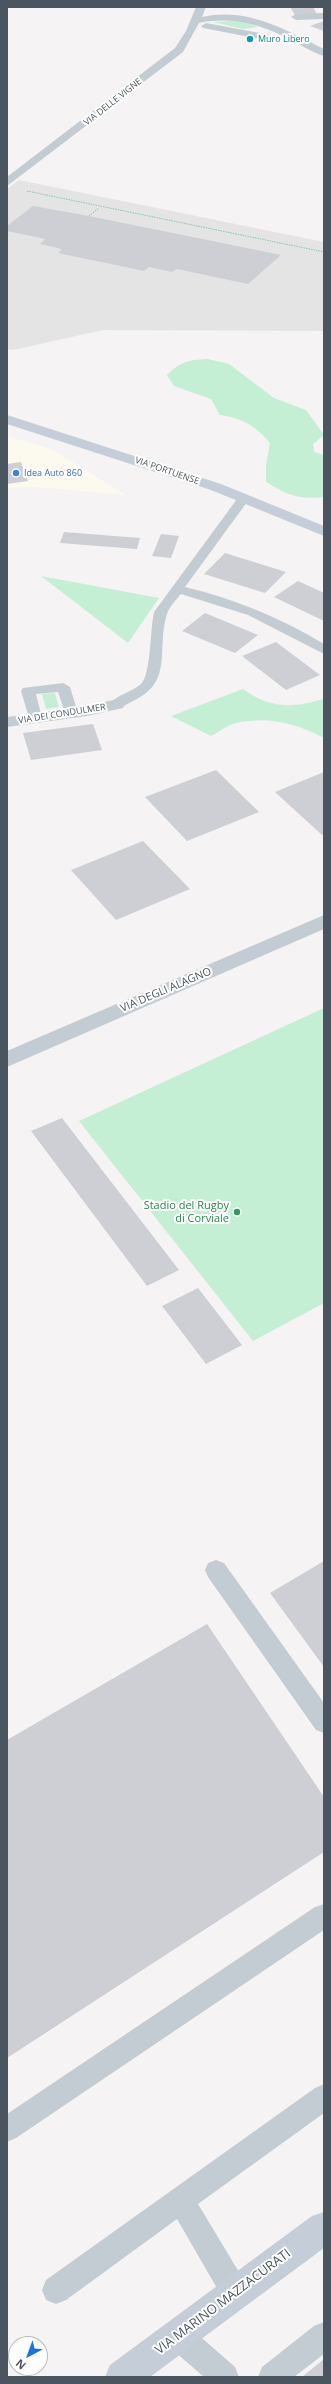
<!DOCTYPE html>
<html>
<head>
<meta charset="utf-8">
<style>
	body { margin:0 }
	#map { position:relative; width:331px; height:2384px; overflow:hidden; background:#f5f3f3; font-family:"Open Sans",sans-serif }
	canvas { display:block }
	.frame { position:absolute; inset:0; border:8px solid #4a5560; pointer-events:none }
	.north { position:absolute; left:8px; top:2336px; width:40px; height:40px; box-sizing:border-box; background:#fff; border:1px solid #b7bbbf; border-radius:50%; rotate:221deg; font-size:11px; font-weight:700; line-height:16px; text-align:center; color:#4a5560 }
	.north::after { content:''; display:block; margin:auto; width:14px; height:18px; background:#1f70e2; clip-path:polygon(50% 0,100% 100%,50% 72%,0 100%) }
</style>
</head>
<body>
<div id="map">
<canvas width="331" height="2384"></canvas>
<div class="frame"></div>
<div class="north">N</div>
</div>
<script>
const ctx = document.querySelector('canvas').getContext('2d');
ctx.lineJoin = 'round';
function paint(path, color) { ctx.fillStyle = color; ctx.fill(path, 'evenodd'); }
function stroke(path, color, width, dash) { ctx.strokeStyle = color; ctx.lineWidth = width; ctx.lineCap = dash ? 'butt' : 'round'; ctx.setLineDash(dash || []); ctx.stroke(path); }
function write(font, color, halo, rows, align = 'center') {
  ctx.font = font + ' "Open Sans",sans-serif'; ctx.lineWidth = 4; ctx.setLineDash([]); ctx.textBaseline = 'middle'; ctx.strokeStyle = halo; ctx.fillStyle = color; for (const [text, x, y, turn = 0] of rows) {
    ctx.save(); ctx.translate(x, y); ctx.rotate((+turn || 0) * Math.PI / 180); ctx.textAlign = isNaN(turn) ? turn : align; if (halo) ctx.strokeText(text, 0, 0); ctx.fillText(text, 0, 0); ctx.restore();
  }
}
const commercial = new Path2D(`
	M7 436 51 449 126 495 36 487 7 488Z`);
const education = new Path2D(`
	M19 180 324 242V331L103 330 13 350 7 349V189Z`);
const green = new Path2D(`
	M231 21 245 22 258 27 243 29 213 22Z
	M208 359 229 364 274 398 306 410 324 435 313 444 314 452 324 455V497C298 500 288 495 266 482V465L270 443C256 426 242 418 220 415L211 399 174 386 167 375C181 361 189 360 208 359Z
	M41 576 159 598 128 643Z
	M243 689C270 709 293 708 324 699V738C295 723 269 716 236 723 228 725 219 732 211 736L171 716Z
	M55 693 59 707 46 709 42 694Z
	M324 1008V1303L253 1341 79 1121Z`);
const building = new Path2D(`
	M290 7H313L317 14 295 15Z
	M324 21V31L310 26Z
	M33 206 89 216 281 255 248 284 177 269 172 272 149 267 144 271 58 253 62 249 40 244 45 239 7 231V226Z
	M21 462 28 481 7 484V464Z
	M64 532 140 538 137 549 60 543Z
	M161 534 179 536 171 558 152 556Z
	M225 553 286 572 265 593 204 574Z
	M298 581 324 593V621L274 597Z
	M205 613 258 635 235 653 182 631Z
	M276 642 320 675 286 690 242 656Z
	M93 724 102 750 31 760 23 733Z
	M216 770 259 812 187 841 145 797Z
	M324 772V834L322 835 275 792Z
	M143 841 190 889 116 920 71 870Z
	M62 1118 179 1270 147 1286 31 1131Z
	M198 1288 242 1345 206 1364 162 1306Z
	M324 1561V1667L270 1593Z
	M207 1624 324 1797V1852L7 2058V1740Z
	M324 2359V2377H302Z`);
const path = new Path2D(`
	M27 191 324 252
	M89 216 99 208`);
const lane = new Path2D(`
	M244 494 250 498 185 587C235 599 281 618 324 644V654L248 615 181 594C176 600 169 607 167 614 156 648 174 681 135 700 127 704 121 709 112 707L110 704C116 695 132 692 141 684 151 674 150 630 154 612L240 495Z
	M63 683 70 687 78 713 76 716H66L58 692 36 694 42 718 40 721H30L21 691 23 688Z
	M216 1560 224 1563 324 1703V1733L316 1730 208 1577 205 1570 208 1563Z
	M324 1904V1930L16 2138 7 2142V2114L315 1907Z
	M324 2084V2113L198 2204 245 2282 249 2292 245 2302 235 2306 225 2302 177 2219 66 2300 56 2304 46 2300 42 2290 46 2280 315 2088Z
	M177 2321 187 2325 235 2367 239 2377H204L167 2345 163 2335 167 2325Z
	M324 2322V2354L294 2377H258L262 2367 314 2326Z`);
const street = new Path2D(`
	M196 7H206L202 17C247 7 284 29 324 49V56C313 53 303 46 293 41 262 25 234 16 199 23L183 52 7 186V177L175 48 186 31Z
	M324 13V19L296 20 291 17 296 14Z
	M206 23 276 36 281 39 276 42 203 28 201 26Z
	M117 699 123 700 125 704 123 708 87 716 7 727V717L87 706Z
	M324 915V929L7 1067V1051Z`);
const secondary = new Path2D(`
	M7 415 221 484 324 526V536L211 490 7 424Z
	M324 2212V2248L150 2377H105L110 2365 312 2216Z`);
const markers = [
	[250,39,4,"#0f9aa8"],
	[16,473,4,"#3f7fe0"],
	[237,1212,4,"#2e9e5b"]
];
const farCulturenames = [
	["Muro Libero",258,39]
];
const farStreetnames = [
	["VIA DELLE VIGNE",113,102,-38],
	["VIA PORTUENSE",167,471,19],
	["VIA DEI CONDULMER",62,714,-9]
];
const farShopnames = [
	["Idea Auto 860",24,473]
];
const streetNames = [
	["VIA DEGLI ALAGNO",166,990,-23]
];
const leisureNames = [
	["Stadio del Rugby",229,1206],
	["di Corviale",229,1219]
];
const nearStreetnames = [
	["VIA MARINO MAZZACURATI",223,2302,-37]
];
paint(commercial, '#fcf9ef');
paint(education, '#e5e4e5');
paint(green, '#c4efd5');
paint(building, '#cdcfd4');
stroke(path, '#7ccda7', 1, [1.5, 1]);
paint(lane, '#c4ccd3');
paint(street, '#c4ccd3');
paint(secondary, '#c4cdd8');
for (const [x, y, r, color] of markers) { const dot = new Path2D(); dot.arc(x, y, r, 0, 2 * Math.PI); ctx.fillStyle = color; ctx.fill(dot); stroke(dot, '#fff', 1.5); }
write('9px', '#0d838f', '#fff', farCulturenames, 'left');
write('9px', '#4a5560', '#fff', farStreetnames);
write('9px', '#366cbe', '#fff', farShopnames, 'left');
write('11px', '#4a5560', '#fff', streetNames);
write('11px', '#27864d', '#fff', leisureNames, 'right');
write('13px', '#4a5560', '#fff', nearStreetnames);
</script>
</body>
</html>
